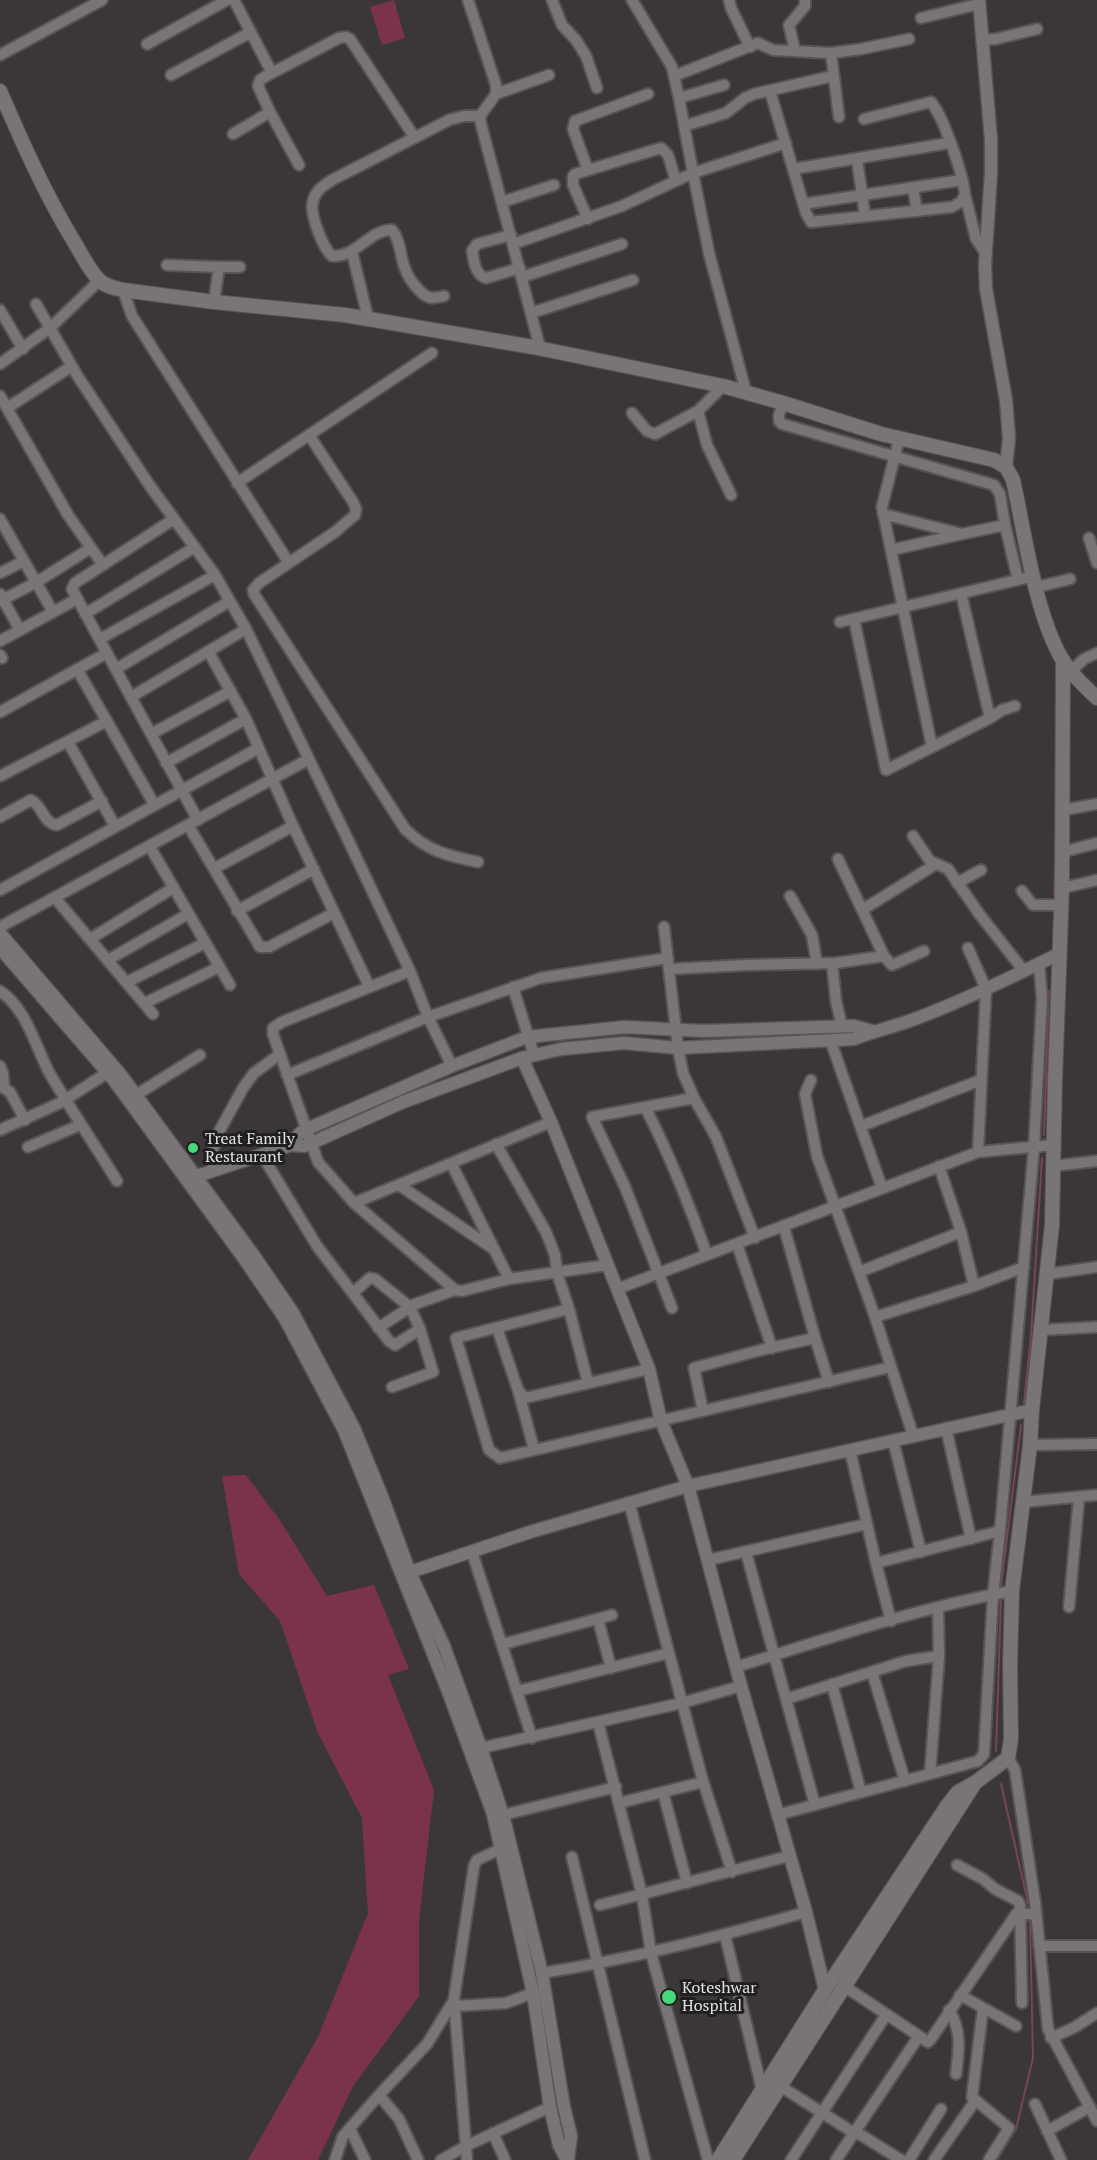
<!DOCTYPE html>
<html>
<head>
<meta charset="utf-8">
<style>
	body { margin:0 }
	canvas { display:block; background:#3b3738 }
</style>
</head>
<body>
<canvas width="1097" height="2160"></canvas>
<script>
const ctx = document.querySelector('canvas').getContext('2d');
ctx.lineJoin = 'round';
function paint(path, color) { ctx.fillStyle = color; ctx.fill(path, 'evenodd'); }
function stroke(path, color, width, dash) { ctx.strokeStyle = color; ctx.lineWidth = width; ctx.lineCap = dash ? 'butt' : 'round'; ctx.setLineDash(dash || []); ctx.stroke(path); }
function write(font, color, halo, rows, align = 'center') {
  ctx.font = font + ' "PT Serif",serif'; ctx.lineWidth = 6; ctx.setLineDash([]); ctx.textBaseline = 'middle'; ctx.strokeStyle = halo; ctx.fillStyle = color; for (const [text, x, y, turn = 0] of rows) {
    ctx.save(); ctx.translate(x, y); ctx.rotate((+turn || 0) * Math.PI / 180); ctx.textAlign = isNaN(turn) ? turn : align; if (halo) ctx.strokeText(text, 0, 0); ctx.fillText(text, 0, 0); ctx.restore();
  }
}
const green = new Path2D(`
	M394 0 405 38 382 45 370 7Z
	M246 1475 279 1519 327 1596 374 1585 409 1669 388 1675 434 1790 419 1921V1996L352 2088 318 2160H248L318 2037 368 1913 362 1818 318 1733 280 1621 239 1574 222 1476Z`);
const stream = new Path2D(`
	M1054 895 1055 860
	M1053 948 1054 910
	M1044 1135 1049 991
	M1024 1403 1031 1336 1042 1158
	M1001 1586 1021 1425
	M996 1751 1001 1598
	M1001 1784 1028 1903
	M997 2160 1016 2129 1033 2058 1030 1922`);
const minor = new Path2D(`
	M234 0 272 73
	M468 0 496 85V94L480 116 481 124 540 348
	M552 0 562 25 576 40 586 56 597 88
	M632 0 672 67 679 98
	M729 0 731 8 750 47
	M921 18 979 4
	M982 40 996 39 1037 29
	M147 44 227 0
	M795 51 789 25 805 6V0
	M831 53 839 117
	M0 55 102 0
	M171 75 251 32
	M674 76 758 43 773 50 831 53 861 49 909 39
	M724 85 679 98 693 173 786 143
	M770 91 806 213 811 222 952 207 961 202 965 195C963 174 944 118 931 102L864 119
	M496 94 549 75
	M684 126 726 113 745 98 754 94 833 76
	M233 134 270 112
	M857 159 865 216
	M299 165 270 112 258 86 260 80 266 76 339 38 346 37 350 39 415 138
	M793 169 949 143
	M588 170 573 129 575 121 648 94
	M913 188 917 211
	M965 195 976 239 985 252
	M502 202 554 185
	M803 204 962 180
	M588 219 573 185V176L575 174 661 148 668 155 676 181
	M511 235 477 244 472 251C474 261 475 275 486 278L520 268
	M513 244 622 206 693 173 709 253 746 392
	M352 252 368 318
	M167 265 219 267 214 302
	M219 267H240
	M522 277 622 244
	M123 290 132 316 289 563
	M444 296C432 299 427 299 419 290 412 283 407 275 404 266 400 254 400 239 392 230 370 229 356 258 332 256 323 248 309 213 313 201 315 191 324 185 332 180L449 120 464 116H480
	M36 304 77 375 150 486 215 575 246 629 350 844 410 971 428 1017 452 1066
	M0 310 23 349
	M531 313 633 280
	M0 364 50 328 99 281
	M0 396 68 515 103 565
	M783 403 779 415V421L782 424 994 485 1000 494 1005 525 962 534
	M7 408 72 366
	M698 411 707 445 731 495
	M632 413 647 431 655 434 698 411 723 386
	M309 435 353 502 356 509 355 515 335 532 259 583 253 590 254 594 405 829C427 851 448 856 478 862
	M899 439 882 507 932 747 990 718 961 593
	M237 483 432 353
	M883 514 962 534 891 550
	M0 519 53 612
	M174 519 75 583 72 589 198 820
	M1005 525 1018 580
	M1089 538 1097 563
	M0 573 24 561
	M1037 587 1070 579
	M0 594 20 630
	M0 601 35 583 91 548
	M85 614 195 547
	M854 619 886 770 932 747
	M840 622 1034 576
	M100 639 215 575
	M0 641 77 599
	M208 651 246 719 293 826 369 986
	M0 655 2 658
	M77 669 154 804
	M116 669 230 601
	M1071 671 1084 659 1097 653
	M131 697 246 629
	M0 712 107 653
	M990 718 1002 710 1015 706
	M151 734 231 691
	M68 742 115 826
	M166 763 246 719
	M0 776 107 721
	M1063 810 1097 804
	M0 817 31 800C43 806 43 823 57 825L102 801
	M188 825 260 947H269L334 913
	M913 836 930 861 948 869 980 915 1024 971
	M150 847 230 985
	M1062 852 1097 843
	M838 859 884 956
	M215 868 293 826
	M957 883 981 870
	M1062 888 1097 880
	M0 890 259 748
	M1022 891 1033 905H1061
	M790 896 812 935 817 964
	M55 898 153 1014
	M862 910 936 864
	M237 911 314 869
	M0 927 309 759
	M664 927 678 1048 683 1073 694 1098 592 1117 625 1187 672 1308
	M90 939 173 888
	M968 948 986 989 978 1152
	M108 960 188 914
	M832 963 836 1001 842 1026
	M670 969 746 965 836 963 884 956 892 965 924 951
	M410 971 282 1022 273 1028V1034L318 1162 354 1203 455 1290 462 1291 509 1279 607 1265
	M127 982 205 943
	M513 987 534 1055
	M0 991C27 1009 35 1046 50 1074 71 1110 95 1145 117 1181
	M145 1003 219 967
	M831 1042 882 1188
	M0 1066 3 1074 4 1087
	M287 1075 428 1017 541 978 668 958
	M811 1080 805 1094 817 1156 859 1272 961 1232
	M0 1086 10 1092 25 1120
	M136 1095 200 1055
	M694 1098 716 1137 755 1238
	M645 1107C670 1155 689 1204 707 1255
	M861 1126 981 1080
	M0 1130 60 1103 107 1073
	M496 1144 546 1232 555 1255 557 1273 569 1309 456 1338 489 1450 500 1458 891 1367
	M28 1147 80 1125
	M262 1155 317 1246 389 1341 395 1345 420 1329 410 1307 375 1279 370 1278 353 1293
	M451 1163 509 1279
	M939 1166 961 1232 974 1286
	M1053 1166 1097 1161
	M213 1171V1149L220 1130 243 1088 254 1073 280 1054
	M399 1185 495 1250
	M354 1203 551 1122
	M737 1244 772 1348
	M859 1272 875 1317
	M1047 1274 1097 1267
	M617 1289 978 1152 1053 1145
	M569 1309 588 1383
	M378 1328 415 1304 455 1290
	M497 1328 518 1390 525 1398 649 1369
	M1041 1330 1097 1327
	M815 1338 829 1382
	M392 1387 433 1372 420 1329
	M518 1390 534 1449
	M703 1411 694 1368 761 1350 815 1338 784 1227
	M946 1428 971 1539
	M913 1435 875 1317 974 1286 1024 1267
	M893 1440 921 1552
	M1030 1445 1097 1444
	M629 1502 702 1778 732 1872
	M1022 1502 1097 1495
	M1000 1531 1034 1147 1042 998 1039 964
	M472 1552 532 1738
	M746 1552 786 1699 906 1661 939 1656 938 1608
	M708 1560 867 1524
	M876 1563 891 1621
	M1069 1607 1079 1497
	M598 1619 611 1668
	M503 1644 612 1615
	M736 1667C827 1639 918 1608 1012 1591
	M872 1672 905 1781
	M832 1684 861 1792
	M518 1691 669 1653
	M786 1699 815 1805
	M598 1722 642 1895 651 1953 708 2160
	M481 1748 682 1703 741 1686
	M1008 1758 1015 1770 1035 1902 1048 2029 1097 2121
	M930 1774 939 1656
	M663 1792 687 1883
	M619 1803 703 1782
	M503 1815 616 1787
	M777 1815 978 1761 984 1754 993 1595 1000 1531 876 1563 850 1450
	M572 1857 645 2160
	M957 1865 983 1879 995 1889 1018 1901 1020 1905 1022 2003
	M600 1905 789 1856
	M725 1935 762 2090
	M1039 1946H1097
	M542 1973C631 1959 719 1937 806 1912
	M960 1995 1016 2026
	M455 2006 506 2003 533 1993
	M983 2008 972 2097 1009 2128 989 2160
	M949 2010C962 2030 959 2051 956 2074
	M919 2036 928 2042 931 2039 1017 1913 1036 1915
	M1051 2038 1075 2027 1097 2013
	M780 2086 854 2133 919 2036 844 1986
	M1035 2104 1061 2160
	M350 2129 365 2160
	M1047 2131 1090 2107
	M493 2133 505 2160
	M335 2160 343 2136 379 2095
	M418 2160 399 2119 379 2095 427 2044 454 2000
	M441 2160 466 2146 550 2107
	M467 2160 454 1999 474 1866 477 1860 502 1848
	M791 2160 886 2015
	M836 2160 854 2133 861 2135 901 2160
	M909 2160 941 2109
	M934 2160 975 2101`);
const tertiary = new Path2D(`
	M979 0 991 140V173L985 265 986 289 1006 400 1009 438 1006 467
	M0 933 121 1075 252 1253 293 1313 354 1428 383 1499 410 1573 444 1646 481 1748 503 1815 542 1973 564 2107 571 2136 568 2160
	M0 948 113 1079 243 1257 284 1317 344 1430 448 1691 493 1814 533 1993 550 2107 559 2145 567 2160
	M522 1058 551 1122 649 1369 661 1421 688 1486 741 1686 806 1912 825 1990
	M291 1145 300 1133 307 1129 452 1066 527 1037 625 1027 703 1031 854 1026 872 1031
	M188 1179 291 1145 305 1146 403 1102 522 1058 561 1049 624 1043 678 1048 854 1039C876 1030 898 1026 920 1017 968 999 1013 976 1059 954
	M404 1574 530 1532 688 1486 1032 1410`);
const secondary = new Path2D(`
	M0 91C22 142 44 192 73 240 81 253 88 268 98 279 104 286 114 288 123 290L214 302 345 315 533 347 723 386 783 403 881 434 994 460 1006 467 1013 480C1025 534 1035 614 1063 661 1072 675 1085 687 1097 698
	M718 2160 825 1990 947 1806 958 1792 976 1782 1008 1758 1011 1739 1010 1665 1012 1591 1030 1445 1032 1410 1052 1225 1055 1080 1062 888 1063 660
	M733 2160 973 1786`);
const markers = [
	[193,1148,6,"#48d779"],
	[669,1997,8,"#48d779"]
];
const poiNames = [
	["Treat Family",205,1139],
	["Restaurant",205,1157],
	["Koteshwar",682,1988],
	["Hospital",682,2006]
];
paint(green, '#7b334c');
stroke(stream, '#78435b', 2);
stroke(minor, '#585455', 14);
stroke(tertiary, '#585455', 15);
stroke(secondary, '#585455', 16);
stroke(minor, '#797476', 10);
stroke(tertiary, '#797476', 12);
stroke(secondary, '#797476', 14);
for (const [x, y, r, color] of markers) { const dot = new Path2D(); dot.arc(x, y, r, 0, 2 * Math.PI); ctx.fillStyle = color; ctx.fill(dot); stroke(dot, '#201f1f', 2); }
write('16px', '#e2e0e0', '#201f1f', poiNames, 'left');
</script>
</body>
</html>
